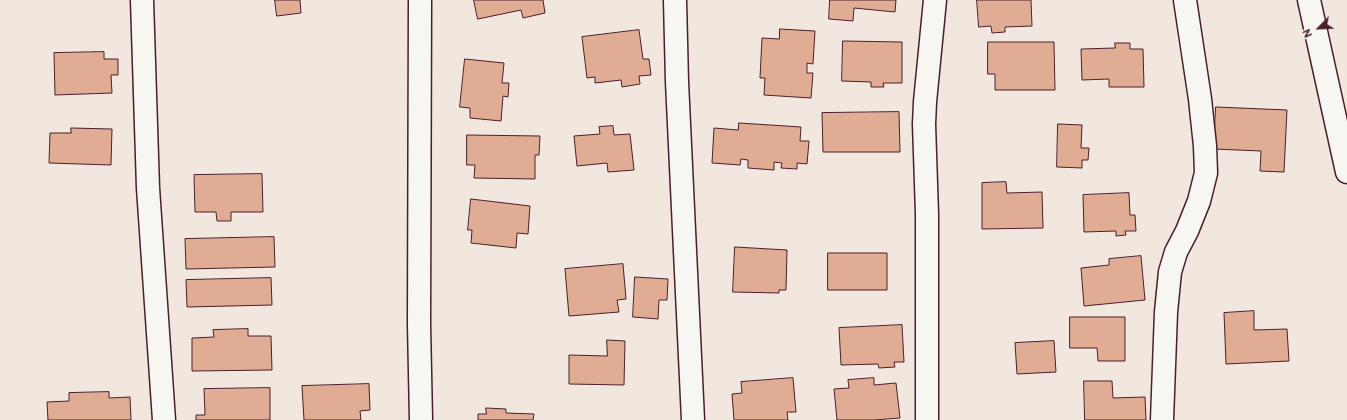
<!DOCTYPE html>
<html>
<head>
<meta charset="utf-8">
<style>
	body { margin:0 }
	#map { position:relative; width:1347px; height:420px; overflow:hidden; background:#f2e7df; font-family:"Balsamiq Sans",sans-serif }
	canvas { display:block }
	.north { position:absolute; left:1299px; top:8px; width:40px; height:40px; -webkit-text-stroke:3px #f6f6f2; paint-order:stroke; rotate:246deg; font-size:11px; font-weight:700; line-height:16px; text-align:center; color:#4a1f2b }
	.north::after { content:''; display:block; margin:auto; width:14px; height:18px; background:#4a1f2b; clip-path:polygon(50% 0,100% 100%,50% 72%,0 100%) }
</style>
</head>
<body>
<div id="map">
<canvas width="1347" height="420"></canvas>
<div class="north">N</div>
</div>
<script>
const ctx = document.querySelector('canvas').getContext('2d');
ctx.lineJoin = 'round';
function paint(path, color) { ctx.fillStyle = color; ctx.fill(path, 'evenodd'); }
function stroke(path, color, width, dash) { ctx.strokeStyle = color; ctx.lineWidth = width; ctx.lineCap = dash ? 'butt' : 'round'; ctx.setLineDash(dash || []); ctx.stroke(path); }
const building = new Path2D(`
	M275 0H300L301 13 277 16Z
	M474 0H543L545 13 523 18 521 10 478 19Z
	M830 0H896L895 12 854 8 853 21 829 19Z
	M977 0H1031L1032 26 1005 27V32L992 33 991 26 979 27Z
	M780 29 815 31 813 64 807 63V73H813L811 98 764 95 765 78H760L762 38 779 39Z
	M639 30 643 59H649L651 75 639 76 640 84 622 87 621 80 595 83V77L587 78 582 37Z
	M843 41 902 42V83H883L884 87H871V82L842 81Z
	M988 42H1054L1055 90H995V74H988Z
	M1115 43H1130V49H1143L1144 87H1109V79L1082 80 1081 49 1115 48Z
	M104 52V59H118V75H111L112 93 55 95 54 53Z
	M465 59 504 63 502 83H509L508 97 503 96 501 121 470 118V108L460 107Z
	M1216 107 1287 110 1284 172 1260 171 1261 151 1214 149Z
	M899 112 900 152H823L822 113Z
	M739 123 801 127 800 141H809L807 164 797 163V169L781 168 782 163 774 162V170L748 168V160L741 159 740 165 712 163 714 128 738 130Z
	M1058 124 1082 125 1081 148H1089L1088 160H1082V168L1057 167Z
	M613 126 614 135 630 134 634 170 608 172 607 163 577 166 574 136 600 134 599 127Z
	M71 128 112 129 111 165 49 163 50 133H71Z
	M467 135 540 136 539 155H535V179L474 178 475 165H467Z
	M262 174 263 212H231V221H217L216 212H195L194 175Z
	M1006 182 1007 193 1042 192 1043 228 982 229V183Z
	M1129 193 1130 215H1135L1136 231H1125L1126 235 1116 236V231L1084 232 1083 195Z
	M471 199 530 206 528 234 517 233 516 248 471 243 472 230H468Z
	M274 237 275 267 186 269 185 239Z
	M735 247 787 250 786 290H779V293L733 292Z
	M828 253H887V290H828Z
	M1141 256 1145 300 1084 306 1081 268 1109 265V259Z
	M623 264 626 299 617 300 619 312 569 316 565 269Z
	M635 277 668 279 667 300H659L658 319 633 317Z
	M271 278 272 305 187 307 186 280Z
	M1254 311V330L1287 329 1289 361 1226 364 1224 313Z
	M1070 317H1125V361H1098L1097 348H1070Z
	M902 325 904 362H894L895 367 879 368 878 364 841 365 839 328Z
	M248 329V336H271L272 370 192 371V338L214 337 213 330Z
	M607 340 625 341 624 385 569 384V355L607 356Z
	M1054 341 1056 372 1017 374 1015 343Z
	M793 378 796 412H787L788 420H734L732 394 742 393 741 382Z
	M874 378V385L896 383 900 418 874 420H837L834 389 849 388 848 380Z
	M1084 381H1112L1113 398 1145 397 1146 420H1085Z
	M369 384 370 410 360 411 361 420H304L302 386Z
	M270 388V420H196V415H205L204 389Z
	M109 392V398L130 397 131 420H48L47 402 69 401V393Z
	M486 408 506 409V413L534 414 533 420H478V414H486Z`);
const minor = new Path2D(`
	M142 0 148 188 164 420
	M420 0 419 324 421 420
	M675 0 677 82 693 420
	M1309 0 1347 172
	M927 420V214L924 124 925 102 935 0
	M1162 420 1166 312 1170 272 1176 252 1187 231 1199 201 1206 173 1205 146 1200 99 1185 0`);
paint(building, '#e0ac94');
stroke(building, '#4a1f2b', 1);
stroke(minor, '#4a1f2b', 25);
stroke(minor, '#f6f6f2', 22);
</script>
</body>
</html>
